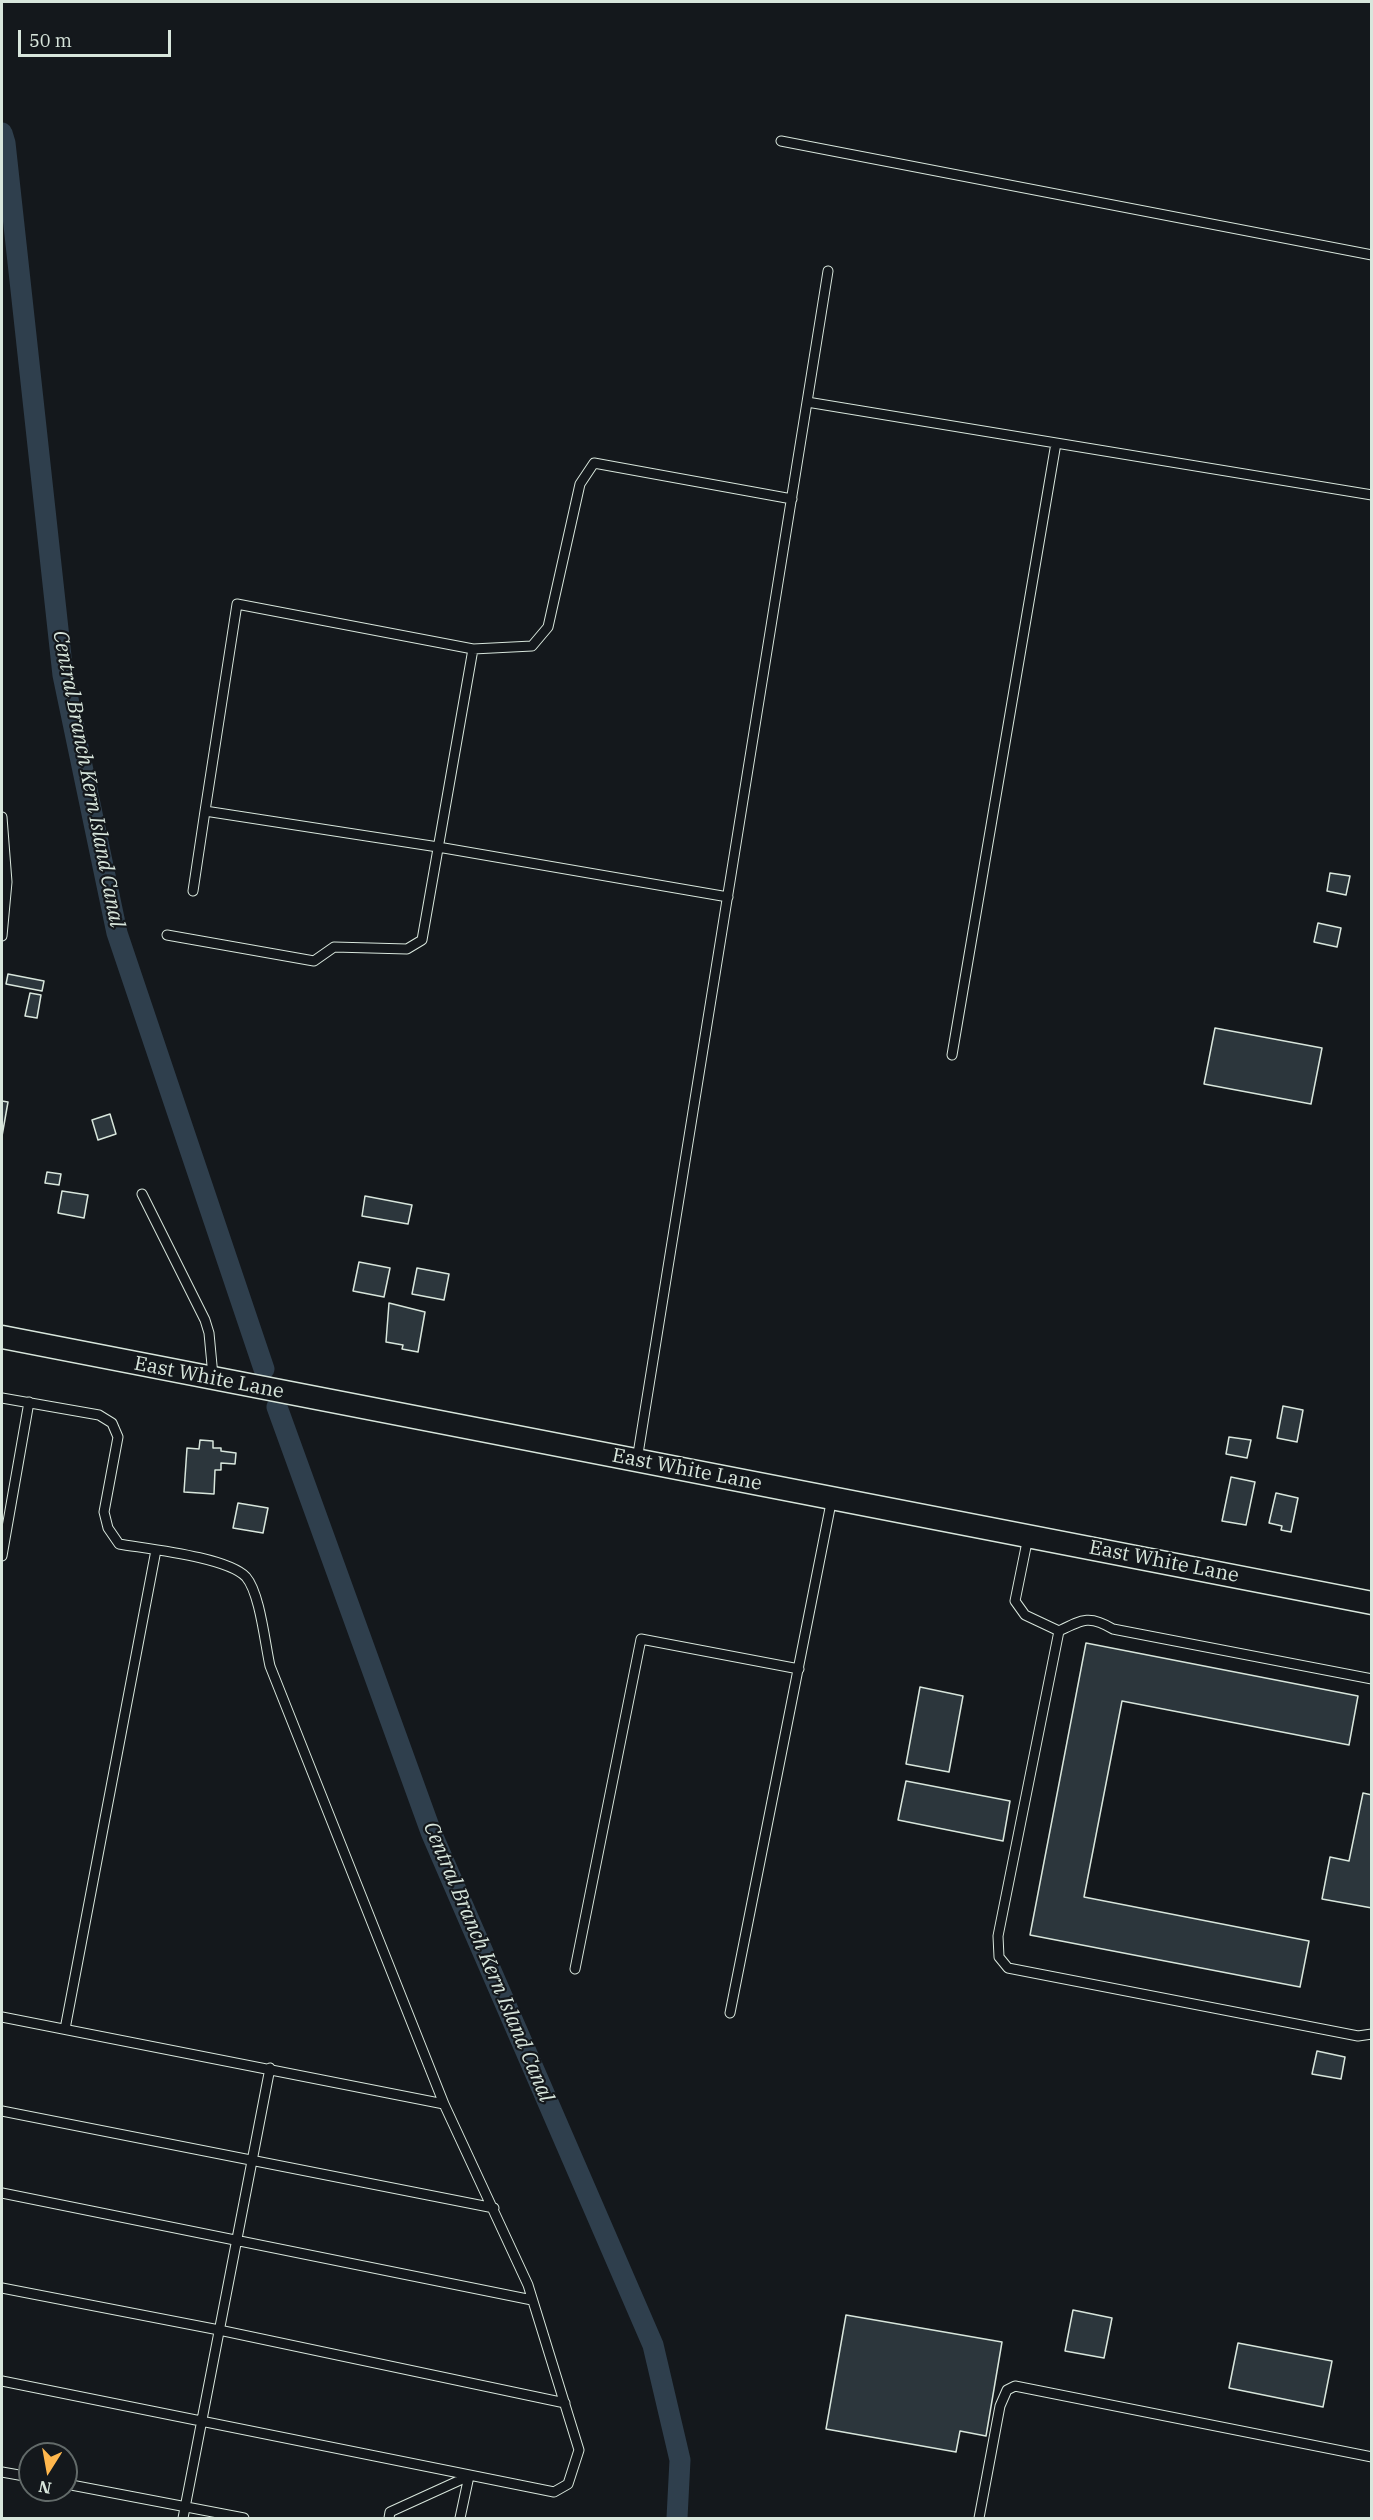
<!DOCTYPE html>
<html>
<head>
<meta charset="utf-8">
<style>
	body { margin:0 }
	#map { position:relative; width:1373px; height:2520px; overflow:hidden; background:#14181c; font-family:"IBM Plex Serif",serif }
	canvas { display:block }
	.frame { position:absolute; inset:0; border:3px solid #d8e6dc; pointer-events:none }
	.north { position:absolute; left:18px; top:2442px; width:60px; height:60px; box-sizing:border-box; background:#14181c; border:2px solid #626a69; border-radius:50%; rotate:191deg; font-size:16px; font-weight:700; line-height:24px; text-align:center; color:#d8e6dc }
	.north::after { content:''; display:block; margin:auto; width:21px; height:27px; background:#ffb74d; clip-path:polygon(50% 0,100% 100%,50% 72%,0 100%) }
	.scale { position:absolute; left:18px; top:30px; width:153px; height:27px; box-sizing:border-box; border:3px solid #d8e6dc; border-top:0; padding-left:8px; font-size:18px; line-height:21px; white-space:nowrap; color:#d8e6dc; -webkit-text-stroke:4px #14181c; paint-order:stroke }
</style>
</head>
<body>
<div id="map">
<canvas width="1373" height="2520"></canvas>
<div class="frame"></div>
<div class="north">N</div>
<div class="scale">50 m</div>
</div>
<script>
const ctx = document.querySelector('canvas').getContext('2d');
ctx.lineJoin = 'round';
function stroke(path, color, width, dash) { ctx.strokeStyle = color; ctx.lineWidth = width; ctx.lineCap = dash ? 'butt' : 'round'; ctx.setLineDash(dash || []); ctx.stroke(path); }
function paint(path, color) { ctx.fillStyle = color; ctx.fill(path, 'evenodd'); }
function write(font, color, halo, rows, align = 'center') {
  ctx.font = font + ' "IBM Plex Serif",serif'; ctx.lineWidth = 4.5; ctx.setLineDash([]); ctx.textBaseline = 'middle'; ctx.strokeStyle = halo; ctx.fillStyle = color; for (const [text, x, y, turn = 0] of rows) {
    ctx.save(); ctx.translate(x, y); ctx.rotate((+turn || 0) * Math.PI / 180); ctx.textAlign = isNaN(turn) ? turn : align; if (halo) ctx.strokeText(text, 0, 0); ctx.fillText(text, 0, 0); ctx.restore();
  }
}
const canal = new Path2D(`
	M2 133 5 143 63 675 117 933 264 1369
	M277 1407 431 1832 653 2345 680 2460 677 2518`);
const building = new Path2D(`
	M1330 873 1350 876 1346 895 1327 891Z
	M1318 923 1341 928 1337 947 1314 942Z
	M8 974 44 981 42 991 6 984Z
	M30 993 41 995 37 1018 25 1016Z
	M1215 1028 1322 1048 1311 1104 1204 1084Z
	M2 1101 8 1102 2 1136Z
	M110 1114 116 1134 98 1140 92 1120Z
	M47 1172 61 1174 59 1185 45 1183Z
	M62 1191 88 1195 84 1218 58 1213Z
	M365 1196 412 1205 408 1224 362 1216Z
	M359 1262 390 1268 384 1297 353 1291Z
	M417 1268 449 1274 444 1300 412 1294Z
	M389 1303 425 1312 418 1352 402 1349 403 1345 386 1342Z
	M1283 1406 1303 1410 1297 1442 1277 1438Z
	M1229 1437 1251 1440 1247 1458 1226 1454Z
	M200 1440 213 1441V1448H221V1451L236 1453 235 1464 221 1463V1470H215L214 1494 184 1492 187 1448 199 1449Z
	M1231 1477 1255 1482 1246 1525 1222 1521Z
	M1276 1493 1298 1498 1291 1532 1281 1530 1282 1526 1269 1523Z
	M238 1503 268 1508 263 1533 233 1528Z
	M1086 1643 1358 1696 1349 1745 1122 1701 1084 1897 1309 1941 1300 1987 1030 1935Z
	M920 1687 963 1696 949 1772 906 1764Z
	M906 1781 1010 1801 1003 1841 898 1820Z
	M1363 1793 1372 1795V1908L1322 1899 1330 1857 1349 1861Z
	M1317 2051 1345 2057 1341 2079 1312 2074Z
	M1073 2310 1112 2318 1104 2358 1065 2351Z
	M846 2315 1002 2342 986 2436 960 2431 956 2452 826 2429Z
	M1238 2343 1332 2361 1323 2407 1229 2388Z`);
const service = new Path2D(`
	M781 141 1372 255
	M807 402 828 271
	M2 817 7 882 2 936
	M193 891 205 811
	M728 897 438 847 205 811 237 604 473 649 532 646 548 627 580 484 594 463 792 499
	M167 935 314 961 334 947 407 949 422 940 473 649
	M952 1055 1056 443
	M142 1194 205 1320 209 1333 213 1376
	M2 1398 99 1415 112 1423 118 1437 104 1512 108 1528 119 1544C148 1549 227 1557 246 1577 260 1593 265 1644 270 1666L444 2104
	M637 1460 807 402 1372 495
	M1028 1537 1015 1601 1025 1615 1059 1631
	M2 1556 29 1402
	M1372 1679 1113 1629C1090 1615 1083 1619 1059 1631L998 1936 999 1957 1008 1968 1358 2036 1372 2034
	M575 1969 641 1639 799 1669
	M730 2013 832 1498
	M2 2017 444 2104 528 2285 579 2450 568 2484 554 2492 2 2381
	M65 2029 156 1550
	M2 2111 494 2208
	M2 2193 532 2300
	M2 2288 219 2330 565 2403
	M2 2472 30 2477
	M66 2484 244 2518
	M183 2518 270 2068
	M389 2518 390 2512 469 2476
	M460 2518 469 2476
	M979 2518 1000 2406 1007 2390 1015 2386 1372 2457`);
const tertiary = new Path2D(`
	M2 1337 1372 1603`);
const streetNames = [
	["East White Lane",209,1378,11],
	["East White Lane",687,1470,11],
	["East White Lane",1164,1562,11]
];
const waterNames = [
	["Central Branch Kern Island Canal",88,779,79],
	["Central Branch Kern Island Canal",488,1962,67]
];
stroke(canal, '#2f3f4d', 21);
paint(building, '#2c363c');
stroke(building, '#d8e6dc', 1.5);
stroke(service, '#d8e6dc', 11);
stroke(tertiary, '#d8e6dc', 25);
stroke(service, '#14181c', 9);
stroke(tertiary, '#14181c', 22);
write('20px', '#d8e6dc', '#14181c', streetNames);
write('italic 21px', '#d8e6dc', '#14181c', waterNames);
</script>
</body>
</html>
